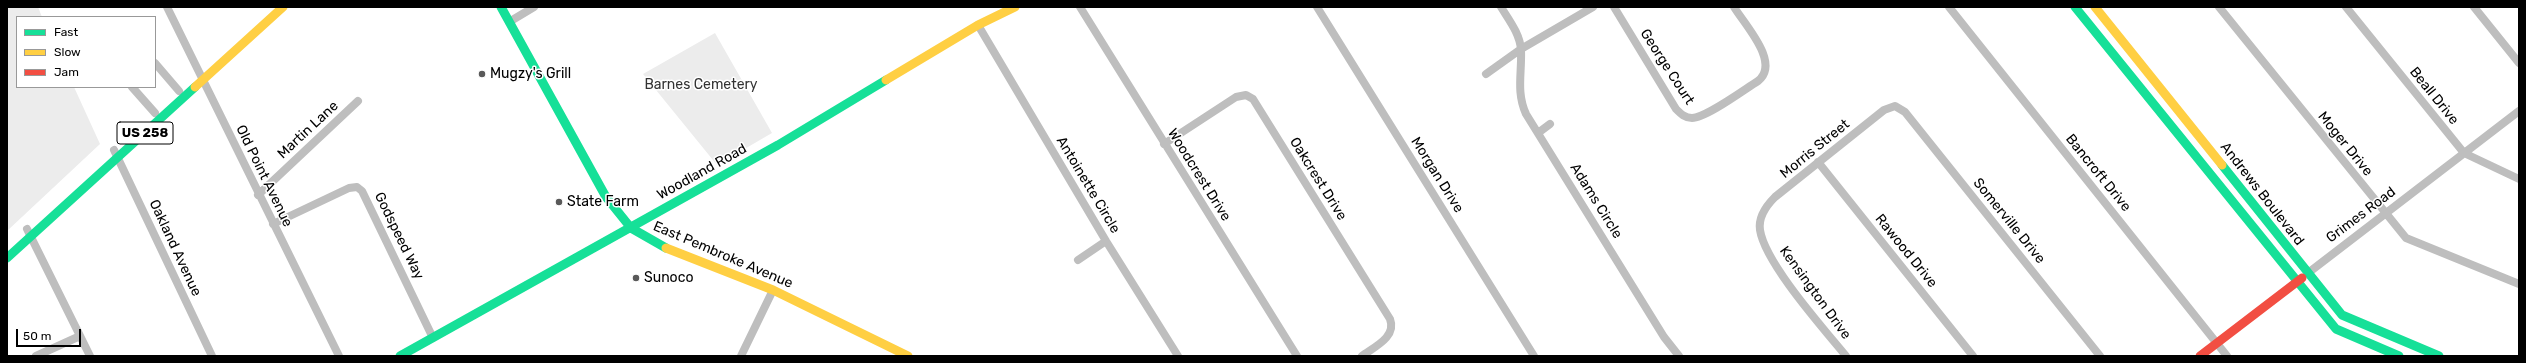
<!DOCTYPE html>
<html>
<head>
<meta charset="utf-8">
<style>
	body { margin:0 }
	#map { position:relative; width:2526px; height:363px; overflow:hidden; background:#fff; font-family:Rubik,sans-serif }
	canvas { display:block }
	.frame { position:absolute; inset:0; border:8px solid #000; pointer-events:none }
	.legend { position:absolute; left:16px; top:16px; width:140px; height:72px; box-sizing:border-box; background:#fff; border:1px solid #999; margin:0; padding:5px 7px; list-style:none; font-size:12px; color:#000 }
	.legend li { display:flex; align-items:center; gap:8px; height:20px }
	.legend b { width:20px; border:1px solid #999 }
	.scale { position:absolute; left:16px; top:329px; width:65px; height:18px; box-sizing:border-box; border:2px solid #000; border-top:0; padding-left:5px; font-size:12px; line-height:14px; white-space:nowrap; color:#000; -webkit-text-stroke:3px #fff; paint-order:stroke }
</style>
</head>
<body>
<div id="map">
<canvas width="2526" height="363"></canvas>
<div class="frame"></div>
<ul class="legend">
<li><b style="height:5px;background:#16e098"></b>Fast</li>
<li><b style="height:5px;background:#ffcf43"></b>Slow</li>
<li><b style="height:5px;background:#f24e42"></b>Jam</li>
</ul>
<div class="scale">50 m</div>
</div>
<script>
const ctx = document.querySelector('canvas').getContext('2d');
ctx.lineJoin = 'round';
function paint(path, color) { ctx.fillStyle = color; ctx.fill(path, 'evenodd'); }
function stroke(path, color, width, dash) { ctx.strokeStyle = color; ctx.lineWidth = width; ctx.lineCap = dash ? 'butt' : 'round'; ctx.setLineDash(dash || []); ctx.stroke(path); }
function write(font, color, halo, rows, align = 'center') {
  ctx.font = font + ' Rubik,sans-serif'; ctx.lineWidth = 3; ctx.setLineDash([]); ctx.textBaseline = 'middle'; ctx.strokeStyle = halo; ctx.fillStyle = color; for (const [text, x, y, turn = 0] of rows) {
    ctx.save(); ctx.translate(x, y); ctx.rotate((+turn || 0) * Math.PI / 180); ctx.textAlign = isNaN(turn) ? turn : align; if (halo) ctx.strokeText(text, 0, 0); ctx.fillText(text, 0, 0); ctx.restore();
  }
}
const green = new Path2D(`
	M7 7H38L42 17H17V87H74L100 144 7 231Z
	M715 33 772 133 717 165 643 74Z`);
const street = new Path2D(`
	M167 7 339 356
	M1080 7 1297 356
	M1317 7 1534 356
	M1501 7C1509 20 1520 34 1521 50 1522 73 1516 92 1526 114L1664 337 1679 356
	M1614 7 1676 109C1681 114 1685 118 1692 118 1706 118 1745 89 1758 81 1781 63 1745 25 1734 7
	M1949 7 2227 356
	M2219 7 2406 238 2519 284
	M2346 7 2464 153 2519 179
	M2474 7 2519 63
	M509 22 534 7
	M978 25 1106 241 1178 356
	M155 63 179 91
	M1486 74 1521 49 1593 7
	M132 87 155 113
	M1538 133 1550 124
	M1164 144 1236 97 1246 95 1253 99 1390 319C1397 337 1374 347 1362 356
	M114 150 212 356
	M1818 162 1973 356
	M258 195 358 101
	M273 224 349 188 357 187 362 191 433 338
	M27 229 90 356
	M1078 260 1106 241
	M2308 273 2519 111
	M36 356 80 336
	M741 356 773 290
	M1846 356C1823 328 1765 263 1760 230 1758 217 1766 206 1775 197L1884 110 1895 106 1905 112 2100 356`);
const fast = new Path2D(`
	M501 7 606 197 631 228 666 248
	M2075 7 2336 329 2399 356
	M2222 165 2342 315 2439 356
	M7 258 195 87
	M400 356 778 145 886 80`);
const slow = new Path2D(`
	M2095 7 2222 165
	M886 80 978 25 1015 7
	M195 87 283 7
	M666 248 773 290 908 356`);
const jam = new Path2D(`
	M2200 356 2302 278`);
const markers = [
	[482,74,4,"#595959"],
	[559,202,4,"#595959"],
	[636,278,4,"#595959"]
];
const shields = [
	[145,133,56]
];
const shieldNames = [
	["US 258",145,133]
];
const streetNames = [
	["George Court",1667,67,57],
	["Beall Drive",2434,96,51],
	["Martin Lane",308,130,-43],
	["Moger Drive",2345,144,51],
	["Morris Street",1815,149,-39],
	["Woodland Road",702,172,-29],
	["Bancroft Drive",2098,173,51],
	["Woodcrest Drive",1199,175,58],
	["Morgan Drive",1437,175,58],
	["Old Point Avenue",264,176,64],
	["Oakcrest Drive",1318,179,58],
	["Antoinette Circle",1088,185,59],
	["Andrews Boulevard",2262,194,52],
	["Adams Circle",1596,201,58],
	["Grimes Road",2361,215,-37],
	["Somerville Drive",2009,221,51],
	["Godspeed Way",399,236,64],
	["Oakland Avenue",175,248,65],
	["Rawood Drive",1906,251,51],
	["East Pembroke Avenue",723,255,23],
	["Kensington Drive",1815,293,54]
];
const poiNames = [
	["Mugzy's Grill",490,74],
	["State Farm",567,202],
	["Sunoco",644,278]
];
const parkNames = [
	["Barnes Cemetery",701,85]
];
paint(green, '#ececec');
stroke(street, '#bebebe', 8);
stroke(fast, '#16e098', 9);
stroke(slow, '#ffcf43', 9);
stroke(jam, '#f24e42', 9);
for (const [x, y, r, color] of markers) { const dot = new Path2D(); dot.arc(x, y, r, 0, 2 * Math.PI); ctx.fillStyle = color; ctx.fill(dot); stroke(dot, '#fff', 1.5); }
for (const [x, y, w] of shields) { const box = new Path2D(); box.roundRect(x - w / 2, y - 11, w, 22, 3); ctx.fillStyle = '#fff'; ctx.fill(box); stroke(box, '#000', 1); }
write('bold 13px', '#000', null, shieldNames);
write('14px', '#000', '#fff', streetNames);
write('14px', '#000', '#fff', poiNames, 'left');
write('14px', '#333', '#fff', parkNames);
</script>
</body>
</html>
